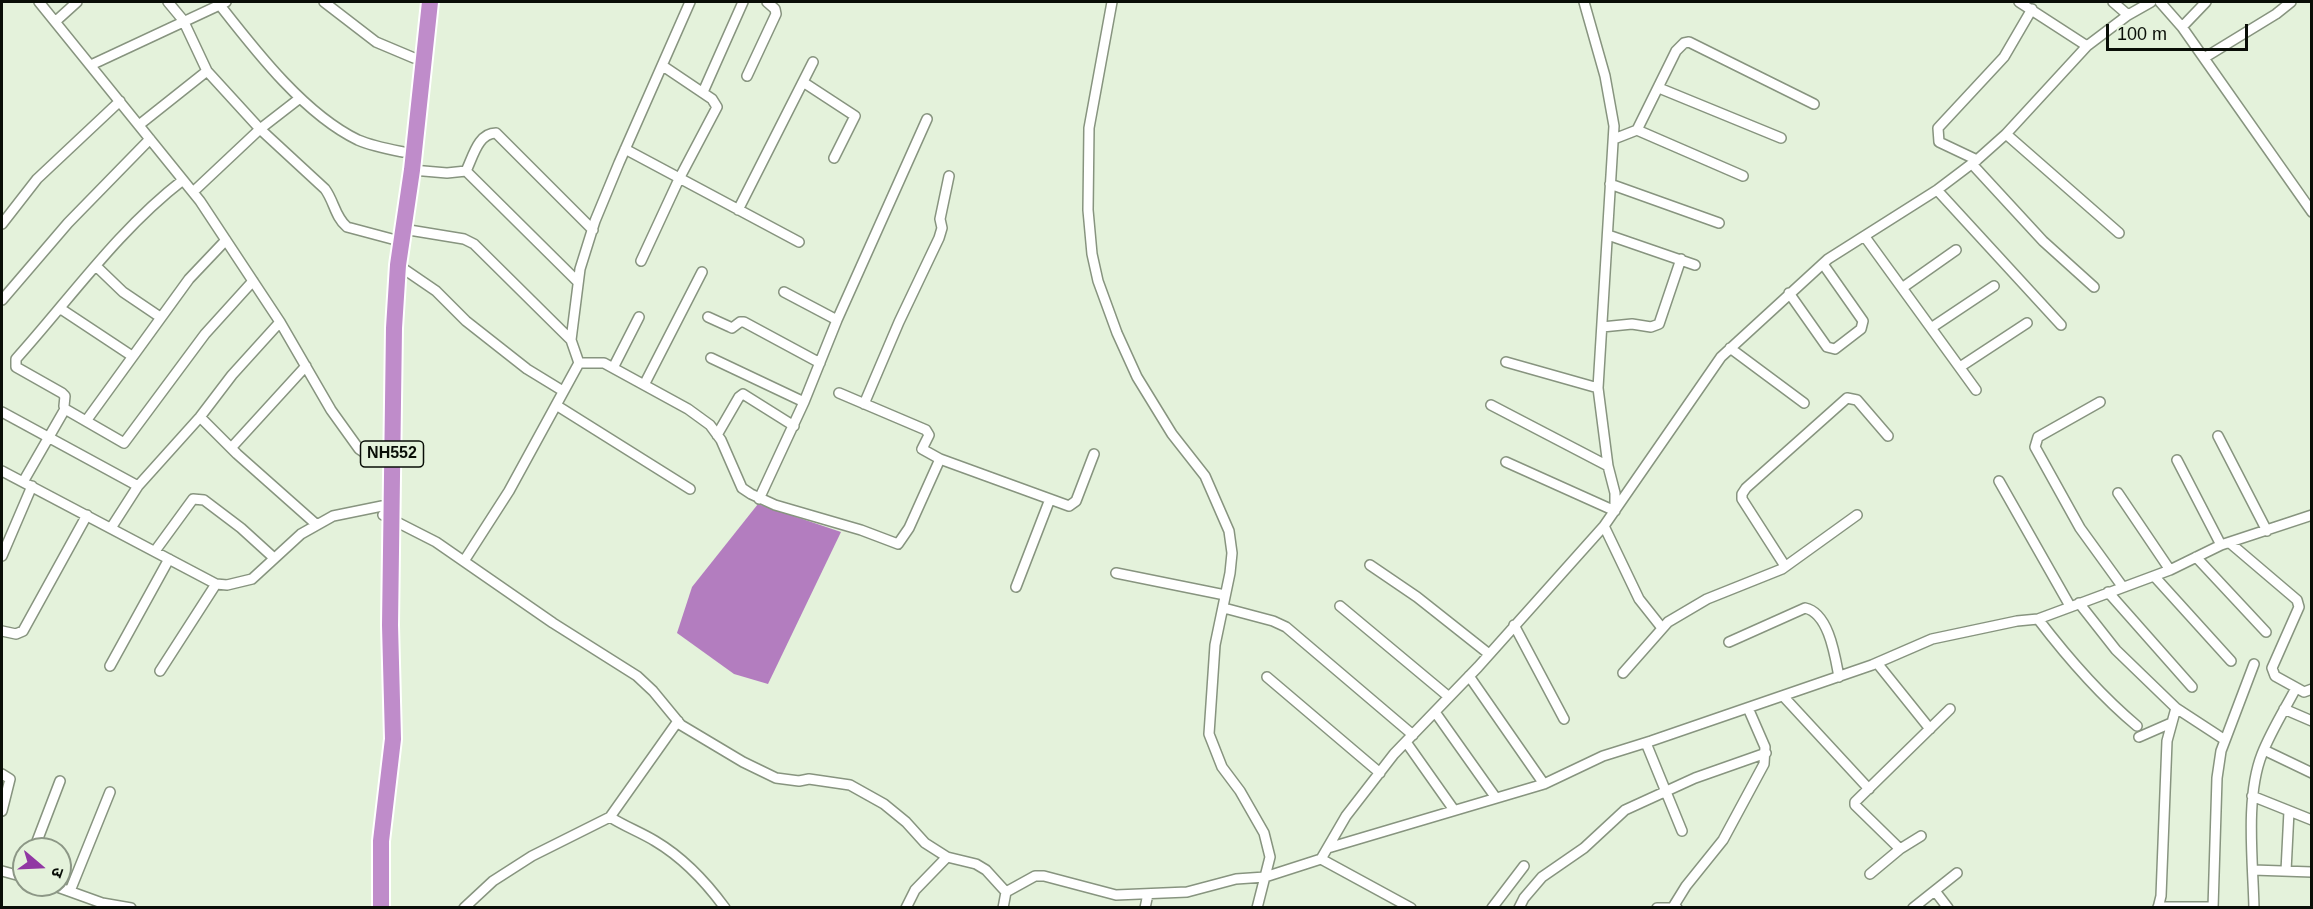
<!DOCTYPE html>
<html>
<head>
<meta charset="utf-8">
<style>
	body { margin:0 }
	#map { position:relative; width:2313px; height:909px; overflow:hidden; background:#e4f2db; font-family:Helvetica,"Noto Sans Devanagari",sans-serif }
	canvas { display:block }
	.frame { position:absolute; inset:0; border:3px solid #090e07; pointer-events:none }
	.north { position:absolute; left:12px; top:837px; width:60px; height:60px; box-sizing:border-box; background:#e4f2db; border:2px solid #8c9786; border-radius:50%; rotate:109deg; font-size:16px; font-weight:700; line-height:24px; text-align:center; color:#090e07 }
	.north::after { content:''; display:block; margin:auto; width:21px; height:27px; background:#9138a3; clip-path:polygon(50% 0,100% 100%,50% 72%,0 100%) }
	.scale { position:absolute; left:2106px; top:24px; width:142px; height:27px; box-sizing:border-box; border:3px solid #090e07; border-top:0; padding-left:8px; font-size:18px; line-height:21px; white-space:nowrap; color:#090e07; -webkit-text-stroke:4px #e4f2db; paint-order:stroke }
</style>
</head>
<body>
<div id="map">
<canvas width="2313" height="909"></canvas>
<div class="frame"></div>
<div class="north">उ</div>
<div class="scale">100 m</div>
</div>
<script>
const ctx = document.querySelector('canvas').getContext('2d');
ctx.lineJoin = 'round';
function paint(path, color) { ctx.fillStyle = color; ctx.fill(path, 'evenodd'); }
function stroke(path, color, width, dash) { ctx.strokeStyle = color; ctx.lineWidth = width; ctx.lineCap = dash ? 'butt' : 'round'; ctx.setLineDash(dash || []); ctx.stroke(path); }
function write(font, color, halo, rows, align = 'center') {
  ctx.font = font + ' Helvetica,sans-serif'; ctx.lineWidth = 6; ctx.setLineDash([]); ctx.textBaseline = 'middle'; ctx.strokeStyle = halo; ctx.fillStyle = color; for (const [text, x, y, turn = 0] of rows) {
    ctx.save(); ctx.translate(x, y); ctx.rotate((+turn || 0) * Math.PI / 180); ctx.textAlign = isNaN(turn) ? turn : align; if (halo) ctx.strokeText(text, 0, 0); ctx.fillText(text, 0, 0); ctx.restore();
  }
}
const water = new Path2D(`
	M758 504 841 532 768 684 734 674 677 633 692 587Z`);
const street = new Path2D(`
	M39 2 200 201 280 322 331 410 359 449 368 455 383 457
	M168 2 183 20 207 71 260 129 325 189C334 201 335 217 347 227L392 239
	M324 2 376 42 414 58
	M1112 2 1089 128 1088 210 1092 254 1098 281 1117 333 1137 377 1172 434 1205 476 1229 531 1232 553 1230 573 1215 645 1209 734 1222 767 1240 791 1264 833 1270 857 1257 908
	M2019 2 2087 46
	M2113 2 2128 15
	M2160 2 2182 27 2312 212
	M219 4C255 50 304 114 358 140 372 146 388 149 403 152
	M56 21 77 2
	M2182 27 2206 2
	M2204 58 2276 14 2291 2
	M91 65 226 2
	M747 76 776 14 775 9 767 2
	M803 82 855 116 834 158
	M1659 88 1781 138
	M703 92 743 2
	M139 125 207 71
	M1637 130 1676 51 1684 43 1689 42 1814 104
	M2006 134 2119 233
	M1614 139 1637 130 1743 176
	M625 149 799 242
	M1977 160 1939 142 1938 128 2004 57 2032 9
	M1972 164 2043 241 2094 287
	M412 170 447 173 466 171 578 282
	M466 171C473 157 478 133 496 133L593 230
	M183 180C118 230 70 299 16 359V367L62 393 65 396 64 406 65 409 124 443 205 334 253 281
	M1610 184 1719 223
	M1937 190 2061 325
	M193 192 260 129 300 98
	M738 210 813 62
	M2 224 37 179 120 101
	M403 229 464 239 474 244 571 340
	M1608 235 1695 265
	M1865 237 1976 390
	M641 261 679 179 717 107 712 99 663 66
	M398 265 436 291 466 321 527 369 563 391
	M96 266 123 292 160 317
	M1902 288 1956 250
	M784 292 837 320
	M1789 293 1827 347 1835 349 1861 329 1863 321 1823 264
	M2 300 68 223 150 139
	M61 309 132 356
	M708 317 730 327 732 328 740 322H744L820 363
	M1602 327 1632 324 1651 327 1659 324 1681 259
	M1931 328 1994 286
	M1730 348 1804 403
	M711 358 804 402
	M1506 362 1598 388
	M579 363H604L688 409 710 425 721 440 742 488 751 494 775 505 861 530 898 544 909 528 940 459 922 449 929 435 926 430 839 393
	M1960 367 2027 323
	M613 368 639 317
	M644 385 702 272
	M2100 402 2038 437 2035 447 2080 528 2122 586
	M864 404 899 322 939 238 942 228 940 219 949 176
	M556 405 690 489
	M1491 405 1608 466
	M2 412 138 486
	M200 417 237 454 317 525
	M86 421 189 279 226 240
	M717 435 739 397 743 394 794 426
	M2218 436 2267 531
	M232 447 306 366
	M940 459 1069 506 1076 501 1094 454
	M2177 460 2221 545
	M1506 462 1615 511V493L1608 466 1598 388 1614 126 1605 76 1584 2
	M2 471 216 584 227 585 252 579 301 534 333 516 382 506
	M1999 481 2070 606
	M23 482 65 409
	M2118 493 2170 570
	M759 499 804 402 837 320 927 119
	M383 515 436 542 553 623 637 676 653 691 681 725 743 762 776 778 799 781 809 779 850 785 884 804 906 822 925 843 947 857 976 864 986 870 1006 892
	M1604 526 1639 599 1662 628
	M111 528 138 486 200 417 232 375 280 322
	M2230 543 2297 600 2299 607 2272 668 2275 676 2304 692 2312 689
	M155 551 193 499 204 500 241 528 274 558
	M2 556 32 486
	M2196 557 2266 632
	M464 561 509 491 579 363 571 340 580 269 595 221 619 163 690 2
	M1370 565 1417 597 1489 654
	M1785 566 1742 499V494L1746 488 1847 398 1857 400 1888 436
	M1116 573 1225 595
	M2154 576 2231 661
	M1016 587 1050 499
	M2108 592 2192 687
	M2079 603 2116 650 2176 708 2225 740
	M1340 606 1449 697
	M1224 608 1273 621 1286 627 1413 735
	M2038 619C2067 657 2100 695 2137 726
	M1514 625 1564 719
	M2 631 16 634 23 631 87 515
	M1729 642 1805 608C1829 613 1835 656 1839 677
	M1877 663 1930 729
	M110 666 169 559
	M160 671 216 584
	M1623 673 1668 622 1707 599 1782 569 1857 515
	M1469 676 1544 784
	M1267 677 1380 773
	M1783 696 1869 789
	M2284 709 2312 721
	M1435 712 1496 798
	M2139 737 2171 723
	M1406 742 1454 810
	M1646 743 1682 831
	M2264 750 2312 773
	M2 774 10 779 2 811
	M2252 796 2312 820
	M610 817C624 826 640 832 655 841 682 857 706 882 725 908
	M1328 848 1544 784 1603 756 1651 741 1872 665 1932 639 2017 621 2038 619 2170 570 2221 545 2312 515
	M34 849 60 781
	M1900 849 1855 805V802L1950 709
	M1321 859 1411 908
	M2253 870 2312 872
	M2 871 24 877
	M2286 871 2289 811
	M1870 874 1900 849 1921 836
	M52 885 102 903 131 908
	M70 891 110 792
	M1935 891 1948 908
	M1673 907 1686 886 1723 840 1764 764 1765 747 1748 708
	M2158 907H2213
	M464 908 493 881 532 856 610 817 678 721
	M906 908 915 890 947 857
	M1003 908 1006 892 1035 876H1044L1116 895 1187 892 1236 879 1265 877 1321 859 1346 816 1394 754 1478 667 1604 526 1721 357 1828 259 1937 190 1978 159 2006 134 2087 46 2128 15 2151 2
	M1145 908 1148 894
	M1492 908 1524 866
	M1519 908 1524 898 1542 877 1584 848 1625 810 1695 778 1766 753
	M1657 908H1677
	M1913 908 1957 873
	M2158 908 2161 896 2167 741 2176 708
	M2213 908 2217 778 2221 751 2254 664
	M2254 908C2253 861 2245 797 2262 754 2271 731 2285 709 2296 688`);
const highway = new Path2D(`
	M381 908V841L393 739 390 625 394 328 398 265 412 170 430 2`);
const shields = [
	[392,454,63]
];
const shieldNames = [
	["NH552",392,454]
];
paint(water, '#b37dbf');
stroke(street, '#87947f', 12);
stroke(highway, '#fff', 20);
stroke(street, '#fff', 9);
stroke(highway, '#bf8cca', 16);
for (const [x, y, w] of shields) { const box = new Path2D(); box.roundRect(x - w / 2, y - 13, w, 26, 4.5); ctx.fillStyle = '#e4f2db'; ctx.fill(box); stroke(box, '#090e07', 1.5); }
write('bold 16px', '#090e07', null, shieldNames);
</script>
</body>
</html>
